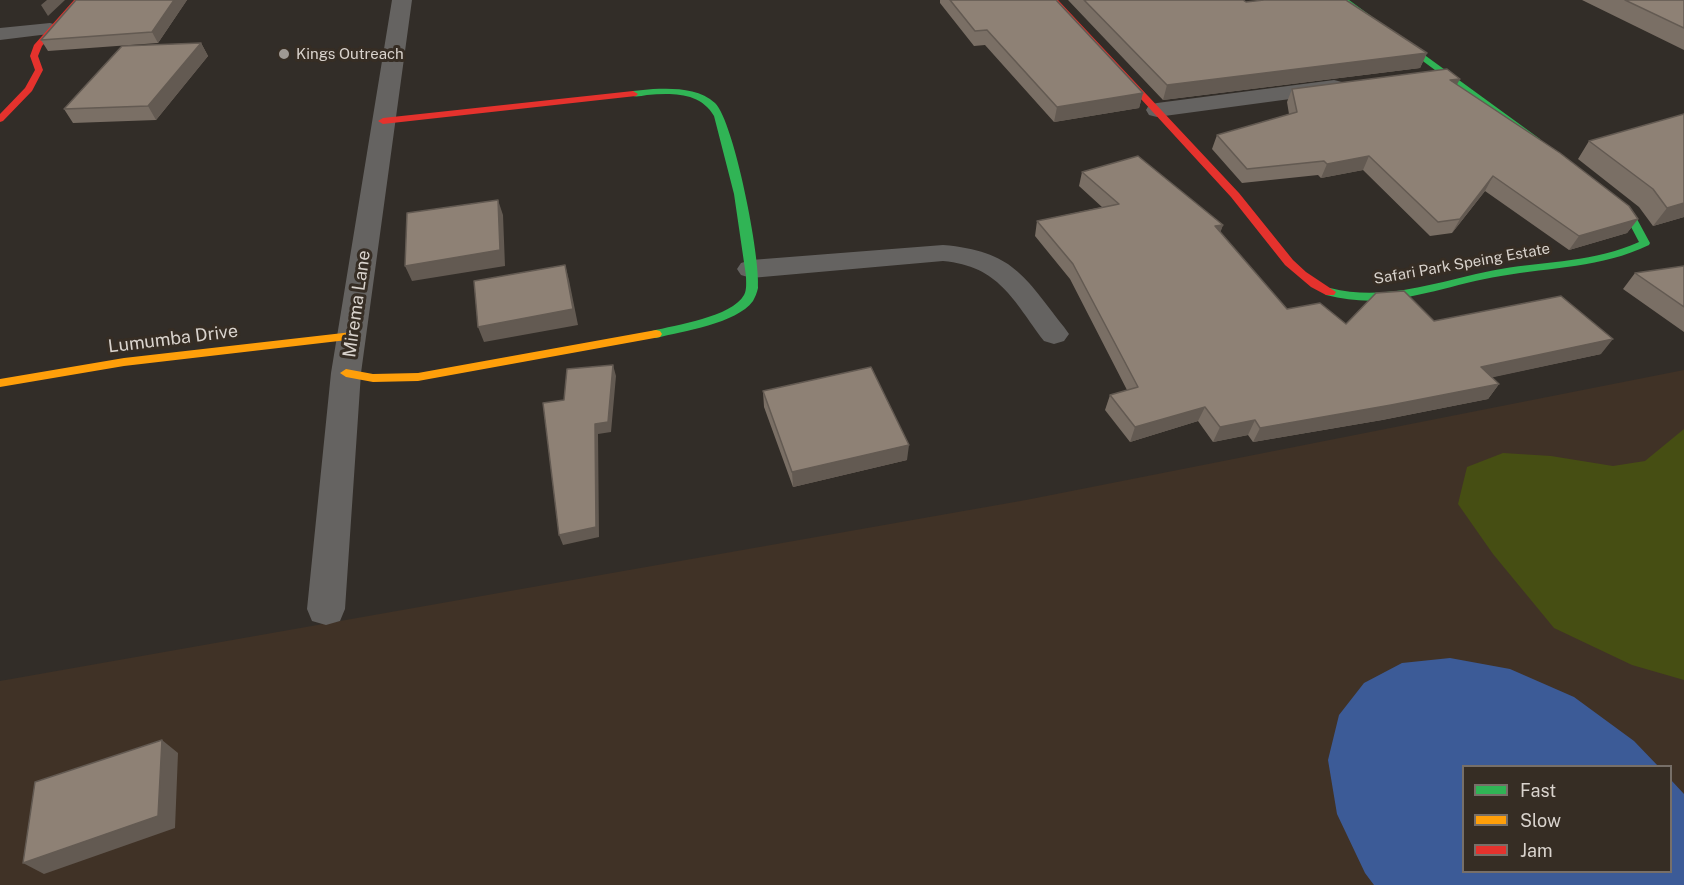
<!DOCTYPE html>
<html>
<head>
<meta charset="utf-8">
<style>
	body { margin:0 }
	#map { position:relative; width:1684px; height:885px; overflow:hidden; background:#322d28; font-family:"Public Sans",sans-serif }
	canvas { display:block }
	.legend { position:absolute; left:1462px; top:765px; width:210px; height:108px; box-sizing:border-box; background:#362d24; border:2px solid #776f68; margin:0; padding:8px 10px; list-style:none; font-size:18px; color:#d9d3cd }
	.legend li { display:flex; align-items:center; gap:12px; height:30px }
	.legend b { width:30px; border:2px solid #776f68 }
</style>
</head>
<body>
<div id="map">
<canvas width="1684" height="885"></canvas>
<ul class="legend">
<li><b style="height:8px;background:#30b455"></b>Fast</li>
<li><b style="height:8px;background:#ff9f0a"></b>Slow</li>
<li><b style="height:8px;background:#e5322d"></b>Jam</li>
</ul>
</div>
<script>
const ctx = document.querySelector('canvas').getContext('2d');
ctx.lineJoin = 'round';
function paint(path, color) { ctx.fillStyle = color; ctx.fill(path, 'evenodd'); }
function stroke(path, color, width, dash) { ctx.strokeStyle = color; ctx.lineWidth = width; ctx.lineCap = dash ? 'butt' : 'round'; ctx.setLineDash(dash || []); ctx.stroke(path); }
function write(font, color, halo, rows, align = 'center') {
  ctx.font = font + ' "Public Sans",sans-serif'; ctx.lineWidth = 6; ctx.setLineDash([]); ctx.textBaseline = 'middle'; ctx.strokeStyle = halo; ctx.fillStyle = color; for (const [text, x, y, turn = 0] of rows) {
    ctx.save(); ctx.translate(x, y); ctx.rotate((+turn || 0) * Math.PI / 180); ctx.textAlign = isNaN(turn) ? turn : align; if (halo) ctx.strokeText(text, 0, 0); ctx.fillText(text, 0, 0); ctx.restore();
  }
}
const built = new Path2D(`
	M1684 370V885H0V681L1026 500ZM1464 766H1670V872H1464Z`);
const green = new Path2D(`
	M1684 429V680L1632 665 1554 628 1493 554 1458 504 1467 467 1503 453 1551 456 1613 466 1645 461Z`);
const water = new Path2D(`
	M1450 658 1510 669 1574 697 1634 741 1658 766H1464V872H1670L1671 780 1684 794V885H1374L1365 873 1337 814 1328 760 1339 715 1364 683 1402 663Z`);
const street = new Path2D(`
	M392 0H412L361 373 345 609 340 621 326 625 312 621 307 609 331 373Z
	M50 23 57 25 60 29 57 33 0 40V28Z
	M1334 80 1342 82 1345 87 1342 92 1157 117 1149 115 1146 110 1149 105 1157 103Z
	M943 245C1013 251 1024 276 1064 327L1069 334 1064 341 1054 344 1044 341C1013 300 999 266 943 261L751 278 741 275 737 269 741 263 751 260Z`);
const fast = new Path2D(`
	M1340 0H1349L1540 139V143H1534Z
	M653 89C673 88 699 88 715 103 734 121 761 259 758 288 757 293 755 297 753 301 736 324 683 331 656 338L652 337 650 334 652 331C675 325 732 317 744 295 747 290 746 282 746 276L734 194 714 116C700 92 672 93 647 95 640 96 634 98 628 94L633 91Z
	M1601 189 1637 219 1650 243 1649 245C1601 268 1552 267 1501 276 1439 286 1391 312 1326 295L1324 292 1330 288C1389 303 1443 279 1501 269 1548 261 1595 262 1639 242L1629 223 1597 194 1596 192Z`);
const slow = new Path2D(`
	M656 330 660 331 662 334 660 337 418 381 373 382 346 377 340 373 346 369 373 374 418 373Z
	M352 332 356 333 358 336 356 339 124 366 0 387V379L124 358Z`);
const jam = new Path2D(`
	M74 0H82L42 46 38 56 43 70 32 91 3 121 0 122V114L25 88 35 70 30 56 34 45Z
	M1050 0H1058L1239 193 1293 260 1306 272 1336 292 1334 295H1326L1311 287 1285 265 1231 197Z
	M633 91 638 94 636 96 383 124 378 121 383 118Z`);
const wall = new Path2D(`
	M76 0H187L158 43 48 51 41 40Z
	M940 0H1056L1143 93 1139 108 1054 122 985 45 974 46 940 3Z
	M1068 0H1243L1246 2 1427 53 1420 68 1163 100Z
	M1582 0H1684V50Z
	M201 43 208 56 156 120 73 123 64 109Z
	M1457 85 1638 219 1627 233 1569 250 1485 191 1452 233 1430 236 1363 170 1321 178 1318 175 1242 183 1212 149 1217 135 1289 114 1287 102 1292 89Z
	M1684 114V217L1653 226 1639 207 1578 159 1589 141Z
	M1082 172 1223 225 1220 232 1287 309 1346 324 1434 321 1601 354 1492 377 1499 384 1488 399 1382 420 1253 442 1248 435 1213 442 1198 421 1130 442 1105 410 1110 395 1127 390 1070 279 1035 236 1037 221 1102 207 1079 186Z
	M1684 266V332L1623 289 1635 273Z
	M763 391 907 460 793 487 764 407Z`);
const shadedWall = new Path2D(`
	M47 0H65L48 16 41 5Z
	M174 0H187L158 43 152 32Z
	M201 43 208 56 156 120 148 106Z
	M1427 53 1420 68 1163 100 1167 85Z
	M1460 79 1453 92 1450 80Z
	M1143 93 1139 108 1054 122 1057 107Z
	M1369 156 1363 170 1321 178 1327 164Z
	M1493 176 1485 191 1452 233 1460 219Z
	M498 200 503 215 505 266 412 281 405 266Z
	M1684 203V217L1653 226 1667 208Z
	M1638 219 1627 233 1569 250 1579 236Z
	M1223 225 1218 239 1215 226Z
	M565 265 569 280 578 325 484 342 478 327Z
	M1613 339 1601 354 1471 382 1481 367Z
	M613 365 616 376 611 432 598 434 599 537 563 545 559 535Z
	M1499 384 1488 399 1382 420 1253 442 1260 428Z
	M1205 407 1198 421 1130 442 1135 427Z
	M1255 420 1248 435 1213 442 1220 427Z
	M909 445 907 460 793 487 792 472Z
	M162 740 178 753 175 828 44 874 23 863Z`);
const building = new Path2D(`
	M76 0H174L152 32 41 40Z
	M950 0H1056L1143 93 1057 107 987 30 975 31Z
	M1084 0H1243L1246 2 1264 0H1346L1427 53 1167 85Z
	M1625 0H1684V28Z
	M201 43 148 106 64 109 122 46Z
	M1447 69 1460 79 1450 80 1560 153 1629 206 1638 219 1579 236 1493 176 1460 219 1438 222 1369 156 1327 164 1324 161 1247 169 1217 135 1297 112 1292 89Z
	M1684 114V203L1667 208 1653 189 1589 141Z
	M1138 156 1223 225 1215 226 1287 309 1320 303 1346 324 1376 293 1404 291 1434 321 1561 296 1613 339 1481 367 1499 384 1391 405 1260 428 1255 420 1220 427 1205 407 1135 427 1110 395 1138 387 1073 264 1037 221 1119 204 1082 172Z
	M498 200 500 250 405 266 407 213Z
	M565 265 573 309 478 327 474 281Z
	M1684 266V307L1635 273Z
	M613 365 608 422 595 424 596 527 559 535 543 403 564 400 567 369Z
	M871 367 909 445 792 472 763 391Z
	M162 740 158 816 23 863 35 782Z`);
const markers = [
	[284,54,6,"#9f9993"]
];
const farPoinames = [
	["Kings Outreach",296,54]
];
const farStreetnames = [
	["Safari Park Speing Estate",1462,264,-10]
];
const streetNames = [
	["Mirema Lane",357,304,-82],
	["Lumumba Drive",173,339,-7]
];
paint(built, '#403226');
paint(green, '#464e13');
paint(water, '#3c5b97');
paint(street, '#656361');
paint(fast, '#30b455');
paint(slow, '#ff9f0a');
paint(jam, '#e5322d');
paint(wall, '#7a6f65');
paint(shadedWall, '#635a52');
paint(building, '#8e8175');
stroke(building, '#635a52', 1.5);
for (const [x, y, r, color] of markers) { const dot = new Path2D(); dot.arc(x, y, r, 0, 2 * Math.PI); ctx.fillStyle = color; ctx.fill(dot); stroke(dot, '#362d24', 2); }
write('15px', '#d9d3cd', '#362d24', farPoinames, 'left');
write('15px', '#d9d3cd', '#362d24', farStreetnames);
write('18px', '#d9d3cd', '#362d24', streetNames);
</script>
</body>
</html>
